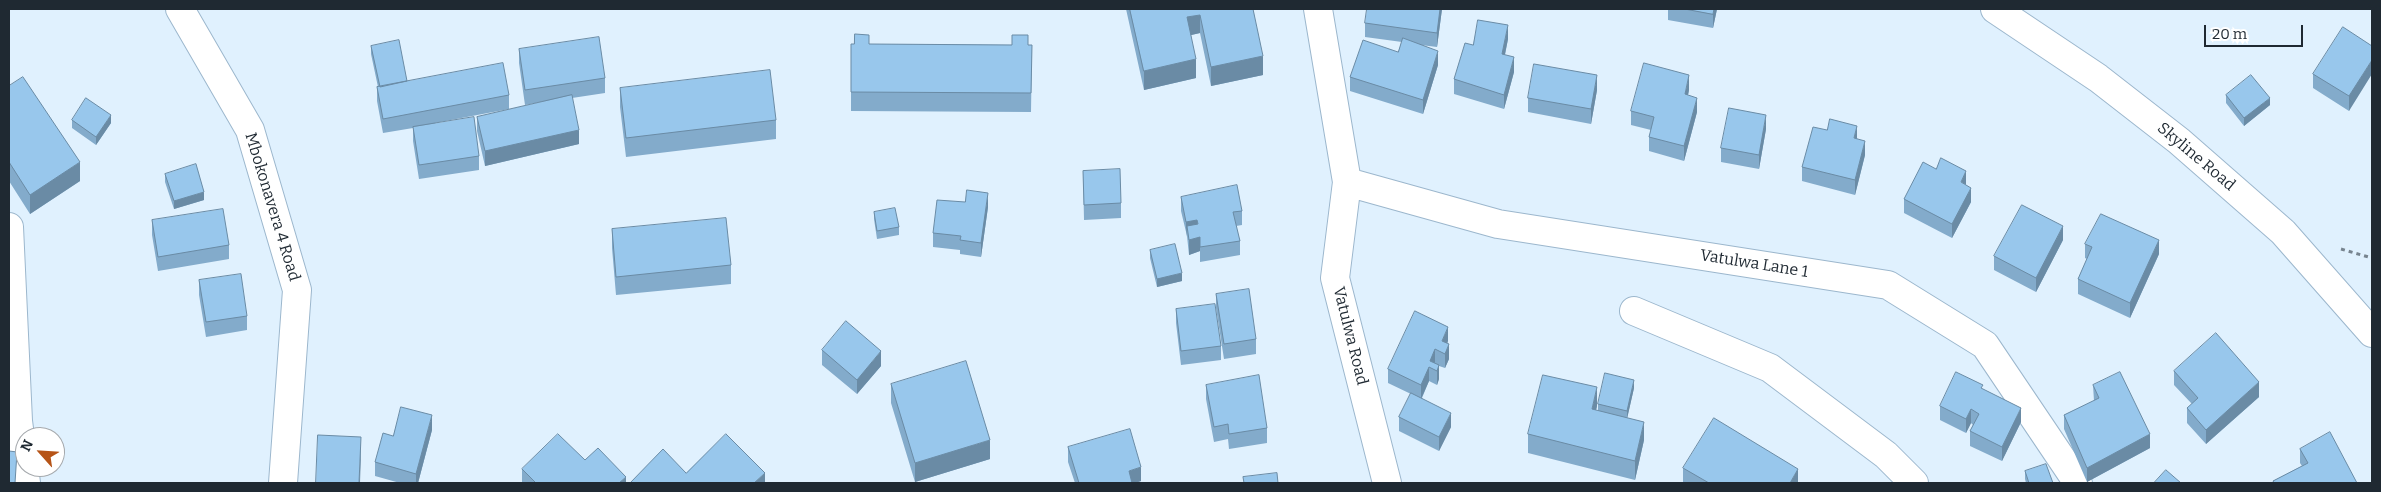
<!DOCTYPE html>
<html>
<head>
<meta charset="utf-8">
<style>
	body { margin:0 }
	#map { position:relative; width:2381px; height:492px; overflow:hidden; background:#e0f1fe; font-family:Bitter,serif }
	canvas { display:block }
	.frame { position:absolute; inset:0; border:10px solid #1f2932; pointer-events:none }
	.north { position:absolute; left:15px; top:427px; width:50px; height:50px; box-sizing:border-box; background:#fff; border:1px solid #a5a9ad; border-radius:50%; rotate:296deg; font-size:14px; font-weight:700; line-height:20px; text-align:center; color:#1f2932 }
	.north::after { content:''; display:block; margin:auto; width:18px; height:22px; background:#b65417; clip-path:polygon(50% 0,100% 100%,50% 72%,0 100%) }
	.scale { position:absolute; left:2204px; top:25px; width:99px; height:22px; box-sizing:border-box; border:2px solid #1f2932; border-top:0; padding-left:6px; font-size:15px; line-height:18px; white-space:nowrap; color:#1f2932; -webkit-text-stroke:4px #fff; paint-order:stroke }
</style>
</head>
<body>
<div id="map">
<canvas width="2381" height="492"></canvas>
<div class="frame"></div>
<div class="north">N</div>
<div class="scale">20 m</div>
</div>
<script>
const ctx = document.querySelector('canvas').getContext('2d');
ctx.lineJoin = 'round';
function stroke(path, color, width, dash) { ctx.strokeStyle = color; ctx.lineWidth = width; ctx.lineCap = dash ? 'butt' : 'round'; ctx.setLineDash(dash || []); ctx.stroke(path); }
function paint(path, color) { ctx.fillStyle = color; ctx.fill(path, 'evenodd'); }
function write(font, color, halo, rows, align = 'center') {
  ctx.font = font + ' Bitter,serif'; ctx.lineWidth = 4.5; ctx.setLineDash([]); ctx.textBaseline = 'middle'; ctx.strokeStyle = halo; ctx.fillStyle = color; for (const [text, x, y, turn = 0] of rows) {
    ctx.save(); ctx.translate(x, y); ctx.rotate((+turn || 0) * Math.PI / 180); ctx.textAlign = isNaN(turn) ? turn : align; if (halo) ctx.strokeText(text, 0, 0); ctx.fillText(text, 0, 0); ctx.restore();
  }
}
const path = new Path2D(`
	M2341 249 2372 258`);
const minor = new Path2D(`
	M1318 9 1347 182 1335 278 1387 483
	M1347 182 1498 224 1888 285 1985 345 2078 483
	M9 227 18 421 26 483
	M1634 311 1770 368 1886 455 1914 483`);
const tertiary = new Path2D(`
	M180 9 250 130 297 290 283 483
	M1995 9 2098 78 2179 141 2283 232 2372 333`);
const wall = new Path2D(`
	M1126 9H1253L1263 75 1211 86 1200 33 1191 35 1196 78 1144 90Z
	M1442 9 1437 47 1421 45 1438 65 1423 114 1350 91V77L1398 52 1402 42 1365 37V23Z
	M1668 9H1717L1713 28 1668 20Z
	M1508 39 1505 55 1514 72 1504 109 1454 94V79L1473 45Z
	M851 44 1032 45 1031 112 851 111Z
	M371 46 407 81 509 95V109L435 123 479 156V170L419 179 413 141V128L383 133 377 101V87H378L371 54Z
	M2372 46 2349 111 2313 88V74Z
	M519 49 605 78V93L572 98 579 144 485 166 477 131V117L546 101 525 105 519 63Z
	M9 86 80 181 30 214 9 181Z
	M620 88 776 120V139L626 157 620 107Z
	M1597 90 1591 124 1528 112V98Z
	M1689 90 1688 95 1697 112 1684 161 1649 151V137L1651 130 1631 125V111Z
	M2226 95 2270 105 2244 126 2226 103Z
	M72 120 111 123 96 145 72 128Z
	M1766 129 1759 169 1721 162V148Z
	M1857 138 1865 155 1855 195 1802 181V167Z
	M1083 171 1121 203V218L1084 220Z
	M165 174 204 200 174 209 165 182Z
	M1966 185 1971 202 1952 238 1904 213V199Z
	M1181 197 1242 211V225L1236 226 1240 241V255L1200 262V251L1189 255 1187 236 1181 211Z
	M988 207 981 257 960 254V250L933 247V233Z
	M874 212 899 227V235L877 239 874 219Z
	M152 220 229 245V259L158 271 152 235Z
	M612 229 731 265V284L616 295 612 248Z
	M2063 240 2036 292 1994 270V256Z
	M2085 244 2159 254 2130 318 2078 294V279L2087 259 2085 258Z
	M1150 250 1182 281 1157 287 1150 258Z
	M199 280 247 316V330L206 337 199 295Z
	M1216 294 1256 339V354L1224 359 1216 308Z
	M1176 309 1221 346V360L1181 365 1176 323Z
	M1448 341 1447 344 1449 359 1445 368 1439 366V379L1437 385 1429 381 1422 398 1451 427 1439 451 1399 431V417L1411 394 1388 383V369Z
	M822 350 881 366 857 394 822 365Z
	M2174 371 2259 397 2206 444 2187 423V408L2192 404 2174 385Z
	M891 384 990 459 915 482 891 403Z
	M1206 385 1267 428V443L1229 449 1228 439 1214 442 1206 399Z
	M2093 385 2150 448 2087 482 2064 429V415L2094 401Z
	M1634 388 1627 418 1644 440 1635 480 1528 453V434L1597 406 1596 410 1598 411V404Z
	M1983 389 2021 422 2002 461 1970 446V431L1973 425 1971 423 1966 433 1940 420V406Z
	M432 430 418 483H400L375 476V462L393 436Z
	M1068 447 1141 481 1135 483H1075L1068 462Z
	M2300 449 2357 483H2273V481L2302 466 2300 463Z
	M585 460 626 483H522V469Z
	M1683 468 1798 483H1683Z
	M2025 471 2053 483H2026L2025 479Z`);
const shadedWall = new Path2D(`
	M1440 9H1442L1437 47V33Z
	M1714 9H1717L1713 28V14Z
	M1200 15V33L1187 36V17Z
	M1508 25V39L1502 68V54Z
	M1438 51V65L1423 114V100Z
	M1263 56V75L1211 86V67Z
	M1514 57V72L1504 109V95Z
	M1196 59V78L1144 90V71Z
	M2372 60V74L2349 111V96Z
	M1597 75V90L1591 124V109Z
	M1689 75V90L1685 109V94Z
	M1697 98V112L1684 161V146Z
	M2270 98V105L2244 126V118Z
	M111 115V123L96 145V137Z
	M1766 115V129L1759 169V155Z
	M1857 126V140L1854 138Z
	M579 130V144L485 166V151Z
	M1865 141V155L1855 195V180Z
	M80 162V181L30 214V195Z
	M1966 171V185L1961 182Z
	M1971 188V202L1952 238V224Z
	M204 192V200L174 209V201Z
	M988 193V207L981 257V243Z
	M1197 220V234L1187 226 1186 237V222Z
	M2063 226V240L2036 292V278Z
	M1200 237V251L1189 255V240Z
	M2159 240V254L2130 318V303Z
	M1182 273V281L1157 287V279Z
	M1448 327V341L1443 353 1442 341Z
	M1449 344V359L1445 368V354Z
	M1435 349V363L1430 361Z
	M881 351V366L857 394V380Z
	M1439 365V379L1437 385V371Z
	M1429 367V381L1421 399V385Z
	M1634 380V388L1627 419V411Z
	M2259 382V397L2206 444V430Z
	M1597 387V406L1592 428V409Z
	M2021 408V422L2002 461V447Z
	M1971 409V423L1966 433V419Z
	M1451 413V427L1439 451V437Z
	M432 415V430L418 483H416V474Z
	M1644 422V440L1635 480V461Z
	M2150 434V448L2087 482V468Z
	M361 437V451L360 483H359Z
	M990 440V459L915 482V463Z
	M1141 467V481L1135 483H1129V471Z
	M1798 469V483H1790Z
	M765 473V483H754Z
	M626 477V483H619Z`);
const building = new Path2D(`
	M1130 9H1253L1263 56 1211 67 1200 15 1187 17 1196 59 1144 71Z
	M1367 9H1440L1437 33 1365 23Z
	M1685 9H1714L1713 14Z
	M1478 20 1508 25 1502 54 1514 57 1504 95 1454 79 1465 43 1473 45Z
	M2343 27 2372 46V60L2349 96 2313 74Z
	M855 34 869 35V44L1012 45V35H1028V45H1032L1031 93 851 92V44H854Z
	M599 37 605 78 525 90 519 49Z
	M1403 38 1438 51 1423 100 1350 77 1363 40 1398 52Z
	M399 40 407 81 380 87 371 46Z
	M503 63 509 95 383 119 377 87Z
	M1644 63 1689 75 1685 94 1697 98 1684 146 1649 137 1654 117 1631 111Z
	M1534 64 1597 75 1591 109 1528 98Z
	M770 70 776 120 626 138 620 88Z
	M2251 75 2270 98 2244 118 2226 95Z
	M23 77 80 162 30 195 9 162V86Z
	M572 95 579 130 485 151 477 117Z
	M86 98 111 115 96 137 72 120Z
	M1729 108 1766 115 1759 155 1721 148Z
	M474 117 479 156 419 165 413 127Z
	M1830 119 1857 126 1854 138 1865 141 1855 180 1802 167 1813 127 1827 130Z
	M1941 158 1966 171 1961 182 1971 188 1952 224 1904 199 1923 162 1936 169Z
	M196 164 204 192 174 201 165 174Z
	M1120 169 1121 203 1084 205 1083 171Z
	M1237 185 1242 211 1233 212 1240 241 1200 247V237L1189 240 1187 226 1198 224 1197 220 1186 222 1181 197Z
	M967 190 988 193 981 243 960 240 961 236 933 233 937 200 965 202Z
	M2022 205 2063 226 2036 278 1994 256Z
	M895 208 899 227 877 231 874 212Z
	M223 209 229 245 158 257 152 220Z
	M2101 214 2159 240 2130 303 2078 279 2092 247 2085 244Z
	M726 218 731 265 616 277 612 229Z
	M1175 244 1182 273 1157 279 1150 250Z
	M241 274 247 316 206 322 199 280Z
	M1249 289 1256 339 1224 344 1216 294Z
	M1215 304 1221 346 1181 351 1176 309Z
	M1415 311 1448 327 1442 341 1449 344 1445 354 1435 349 1430 361 1439 365 1437 371 1429 367 1421 385 1388 369Z
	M846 321 881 351 857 380 822 350Z
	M2216 333 2259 382 2206 430 2187 408 2198 398 2174 371Z
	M966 361 990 440 915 463 891 384Z
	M1956 372 1983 385 1981 388 2021 408 2002 447 1970 431 1979 414 1971 409 1966 419 1940 406Z
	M2120 372 2150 434 2087 468 2064 415 2099 398 2093 385Z
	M1605 373 1634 380 1627 411 1598 404Z
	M1259 375 1267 428 1229 434 1228 424 1214 427 1206 385Z
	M1543 375 1597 387 1592 409 1644 422 1635 461 1528 434Z
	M1411 393 1451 413 1439 437 1399 417Z
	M401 407 432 415 416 474 375 462 383 433 393 436Z
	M1714 418 1798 469 1790 483H1709L1683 468Z
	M1130 429 1141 467 1129 471 1132 483H1079L1068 447Z
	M2330 432 2357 483H2274L2273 481 2308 463 2300 449Z
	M558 434 585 460 598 448 626 477 619 483H536L522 469Z
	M726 434 765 473 754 483H630L663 449 686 473Z
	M318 435 361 437 359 483H316Z
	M9 451 17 452 15 483H9Z
	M2046 464 2053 483H2029L2025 471Z
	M2166 470 2181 483H2154Z
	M1277 473 1278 483H1244L1243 477Z`);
const streetNames = [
	["Skyline Road",2196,157,40],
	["Mbokonavera 4 Road",272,207,73],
	["Vatulwa Lane 1",1754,264,9],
	["Vatulwa Road",1350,336,76]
];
stroke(minor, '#9cb7cd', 30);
stroke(tertiary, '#9cb7cd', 30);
stroke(path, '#77848f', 3, [4, 4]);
stroke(minor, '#fff', 28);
stroke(tertiary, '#fff', 28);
paint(wall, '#83abcb');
paint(shadedWall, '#6a8ba5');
paint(building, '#98c7ec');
stroke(building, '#6a8ba5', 1);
write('16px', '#1f2932', '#fff', streetNames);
</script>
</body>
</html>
